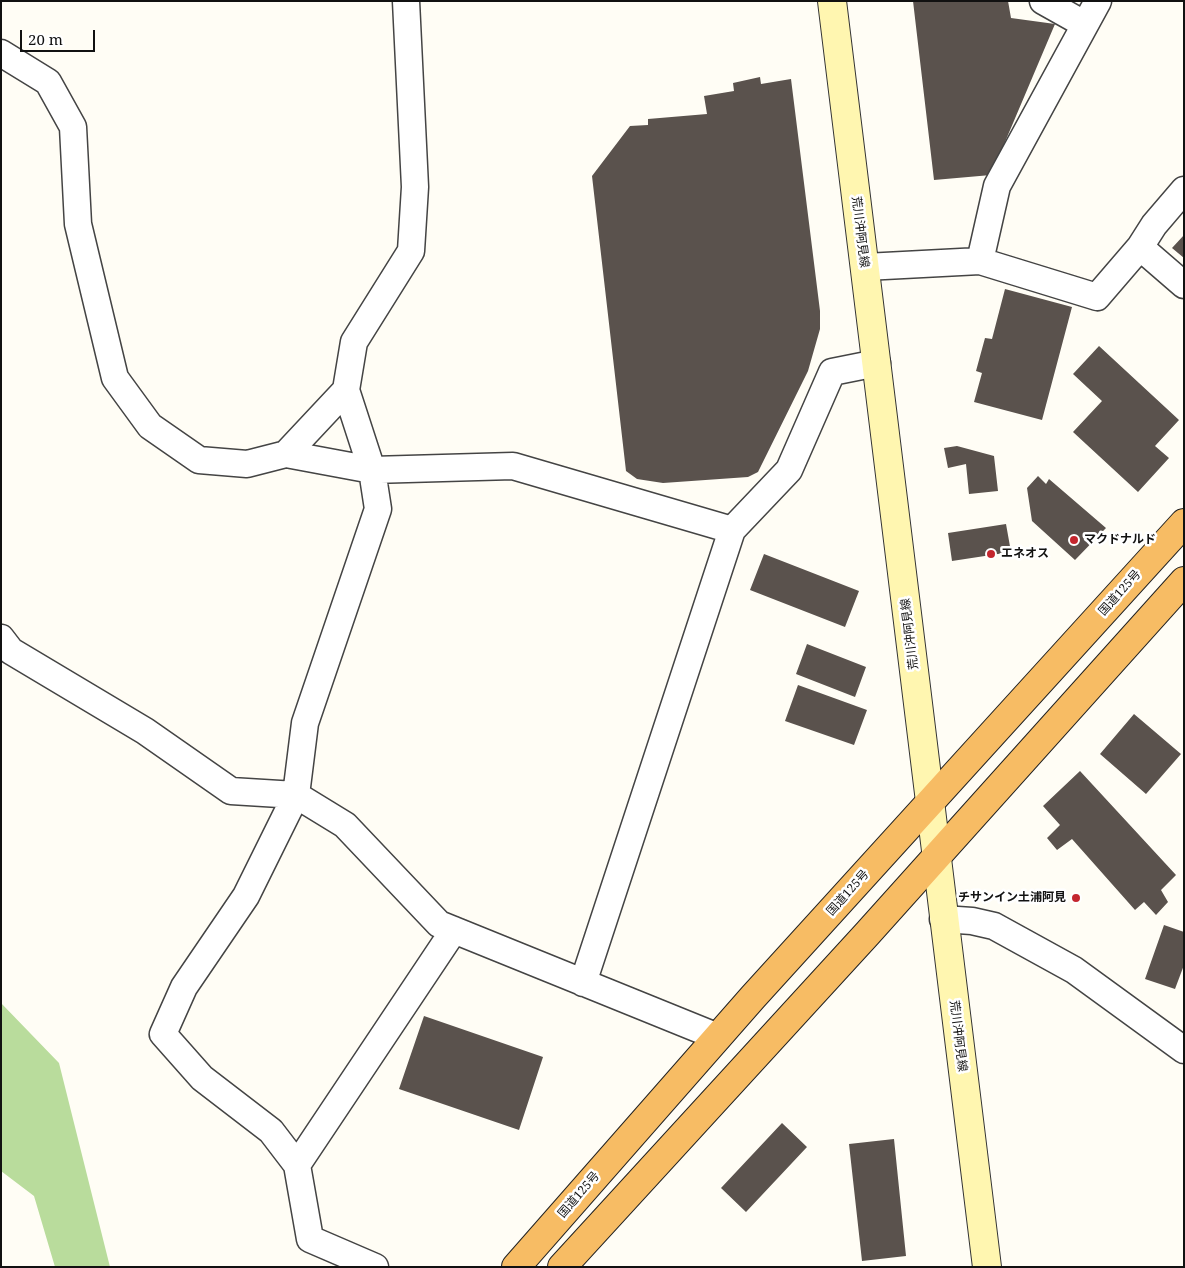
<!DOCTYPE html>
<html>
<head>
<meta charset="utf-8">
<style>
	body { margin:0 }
	#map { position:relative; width:1185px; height:1268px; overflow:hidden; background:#fffdf5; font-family:"Noto Serif",serif }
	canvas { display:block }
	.frame { position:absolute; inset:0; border:2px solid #111; pointer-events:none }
	.scale { position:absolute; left:20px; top:30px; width:75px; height:22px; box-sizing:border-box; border:2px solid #111; border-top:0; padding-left:6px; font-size:15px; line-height:18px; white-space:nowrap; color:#111; -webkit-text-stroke:4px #fff; paint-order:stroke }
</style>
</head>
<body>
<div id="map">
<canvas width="1185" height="1268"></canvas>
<div class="frame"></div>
<div class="scale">20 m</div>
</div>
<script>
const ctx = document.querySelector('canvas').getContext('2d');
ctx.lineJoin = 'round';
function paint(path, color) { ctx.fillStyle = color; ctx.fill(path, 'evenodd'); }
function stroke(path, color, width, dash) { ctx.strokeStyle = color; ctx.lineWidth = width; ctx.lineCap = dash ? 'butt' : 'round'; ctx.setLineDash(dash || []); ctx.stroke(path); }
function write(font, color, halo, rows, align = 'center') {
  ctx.font = font + ' "Noto Serif","Noto Sans JP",serif'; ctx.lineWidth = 5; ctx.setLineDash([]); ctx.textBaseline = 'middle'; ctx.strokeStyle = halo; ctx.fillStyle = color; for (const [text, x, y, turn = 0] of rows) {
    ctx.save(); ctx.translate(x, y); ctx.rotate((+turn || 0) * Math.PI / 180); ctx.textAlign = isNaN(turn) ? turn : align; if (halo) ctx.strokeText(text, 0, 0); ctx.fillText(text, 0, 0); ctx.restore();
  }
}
const forest = new Path2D(`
	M1 1003 59 1063 110 1267H55L34 1196 1 1171Z`);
const building = new Path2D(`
	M913 1H1008L1011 18 1055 24 991 175 934 180Z
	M760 77 761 84 791 79 820 311V329L808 371 758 472 748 477 663 483 637 479 626 471 592 176 630 126 648 125V119L707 114 704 96 734 91 733 83Z
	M1184 235V258L1172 248Z
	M1005 289 1072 307 1042 420 974 402 982 373 976 371 985 338 992 339Z
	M1099 346 1179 420 1155 446 1169 458 1138 492 1073 432 1102 401 1073 374Z
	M957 446 994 456 998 491 969 494 966 464 948 468 944 448Z
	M1038 476 1046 484 1049 479 1106 528 1075 560 1032 521 1027 488Z
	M1006 524 1011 552 952 561 948 533Z
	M764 554 859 591 845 627 750 590Z
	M807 644 866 667 855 697 796 674Z
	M798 685 867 710 854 745 785 721Z
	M1134 714 1181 754 1146 794 1100 754Z
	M1080 771 1176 875 1161 890 1168 902 1156 915 1144 902 1135 910 1072 839 1057 850 1047 838 1060 825 1043 806Z
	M1164 925 1184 932V965L1175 989 1145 979Z
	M424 1016 543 1057 519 1130 399 1089Z
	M782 1123 807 1147 746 1212 721 1188Z
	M894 1139 906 1256 862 1261 849 1144Z`);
const minor = new Path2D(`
	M1043 1 1084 24
	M1 53 48 82 73 127 78 224 115 378 150 426 199 460 247 464 286 454 372 470 513 466 732 530 789 470 832 372 877 363
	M1184 190 1154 225 1140 247 1184 285
	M980 261 1097 297 1140 247
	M865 267 980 261 997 186 1098 1
	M286 454 346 390
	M1 638 11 651 145 731 231 791 296 795 345 825 439 924 718 1037
	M943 919 972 921 994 926 1074 970 1184 1050
	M583 983 732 530
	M297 1165 454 930
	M375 1267 310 1239 297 1165 271 1131 202 1078 163 1034 184 987 246 896 296 795 305 723 378 509 372 470 346 390 354 342 411 251 415 187 406 1`);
const secondary = new Path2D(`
	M832 1 987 1267`);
const trunk = new Path2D(`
	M516 1267 753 997 1184 523
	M562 1267 867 934 1184 581`);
const markers = [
	[1074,540,5,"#c4262e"],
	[991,554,5,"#c4262e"],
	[1076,898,5,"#c4262e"]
];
const streetNames = [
	["荒川沖阿見線",860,232,83],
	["国道125号",1120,593,-48],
	["荒川沖阿見線",910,634,-97],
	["国道125号",848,893,-48],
	["荒川沖阿見線",958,1036,83],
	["国道125号",579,1195,-49]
];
const poiNames = [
	["マクドナルド",1084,540],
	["エネオス",1001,554],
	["チサンイン土浦阿見",1066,898,"right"]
];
paint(forest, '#b9dc9c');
paint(building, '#5a524d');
stroke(minor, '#444', 29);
stroke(secondary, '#333', 30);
stroke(trunk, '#222', 30);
stroke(minor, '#fff', 26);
stroke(secondary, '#fff6b0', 28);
stroke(trunk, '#f7bc64', 28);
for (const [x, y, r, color] of markers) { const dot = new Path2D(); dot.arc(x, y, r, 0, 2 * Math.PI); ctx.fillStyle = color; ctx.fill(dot); stroke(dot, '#fff', 2); }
write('12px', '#111', '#fff', streetNames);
write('bold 12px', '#111', '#fff', poiNames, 'left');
</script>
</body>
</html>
